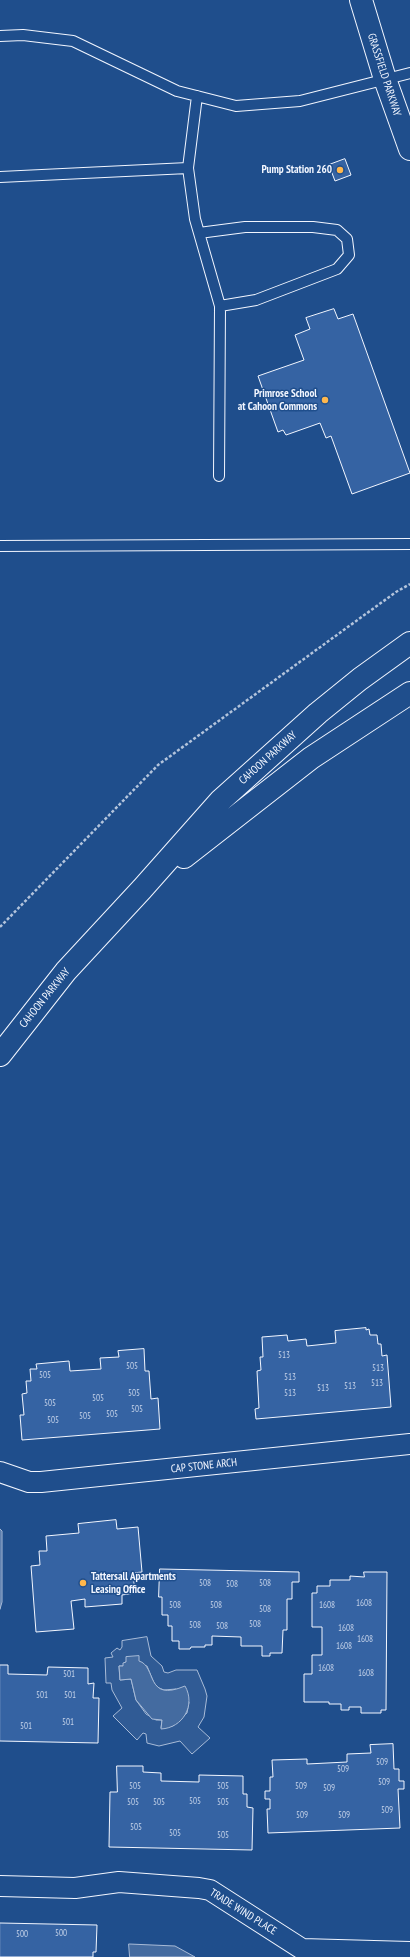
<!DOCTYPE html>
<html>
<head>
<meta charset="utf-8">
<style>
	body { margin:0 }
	canvas { display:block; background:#1f4e8c }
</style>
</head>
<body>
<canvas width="410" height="1957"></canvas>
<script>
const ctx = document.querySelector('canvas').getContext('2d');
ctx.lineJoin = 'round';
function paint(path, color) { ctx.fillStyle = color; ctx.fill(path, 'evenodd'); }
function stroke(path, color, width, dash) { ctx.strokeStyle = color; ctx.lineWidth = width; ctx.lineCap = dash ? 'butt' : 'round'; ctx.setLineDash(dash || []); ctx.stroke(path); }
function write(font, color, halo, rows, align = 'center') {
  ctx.font = font + ' "PT Sans Narrow",sans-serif'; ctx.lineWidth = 3; ctx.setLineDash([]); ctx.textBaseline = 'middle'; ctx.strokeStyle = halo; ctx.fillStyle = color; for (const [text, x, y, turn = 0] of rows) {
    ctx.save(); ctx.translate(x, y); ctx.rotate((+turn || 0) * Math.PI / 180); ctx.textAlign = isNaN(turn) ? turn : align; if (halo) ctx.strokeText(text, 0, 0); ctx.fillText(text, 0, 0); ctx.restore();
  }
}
const built = new Path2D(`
	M147 1637 151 1656 162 1666 164 1672 168 1673 176 1670H197L205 1689 207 1696 204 1717 198 1727 210 1738 192 1754 180 1741 159 1746 147 1743 146 1734 143 1733 137 1740 113 1716 122 1708 112 1690 111 1683H106L105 1658 113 1657 111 1653 117 1648 120 1650 122 1647V1641ZM126 1662 147 1666 154 1683 159 1688 164 1690 176 1689 189 1702 187 1713 173 1726 161 1728 162 1720H156L146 1714 136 1700 131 1679 120 1680 119 1666H124Z`);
const water = new Path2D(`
	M0 1529 2 1531V1602L0 1609Z
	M139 1656V1661C157 1666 145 1703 185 1686 196 1705 183 1728 161 1729L162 1720 152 1719 136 1700 131 1679 120 1680 119 1666H123V1663L126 1662V1657Z
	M129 1944 175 1946 195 1957H130Z`);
const building = new Path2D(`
	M345 159 351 175 335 181 329 165Z
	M334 309 338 319 353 314 410 473 352 494 331 436 326 438 320 423 286 435 283 430 278 432 258 376 304 360 295 335 310 329 306 318Z
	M366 1328V1330L369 1329 370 1335H377L378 1344H381L382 1356 387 1355 391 1407 256 1419 255 1409 259 1408 257 1371 261 1370 260 1357H263L262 1337 287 1335 288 1341 306 1339 307 1346 336 1343 335 1331Z
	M144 1349 145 1371H149L151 1399 158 1398 160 1429 22 1440 20 1415H24L22 1394 27 1393 26 1381H31L30 1369H37L36 1364 69 1361 70 1371 101 1369 100 1358 119 1357 118 1351Z
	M116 1520 117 1529 138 1527 142 1572 133 1573 135 1593 122 1595V1604L85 1607V1599L71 1601 74 1629 36 1632 31 1566 40 1565 39 1551H47L46 1536 79 1533 78 1524Z
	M160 1569 299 1572V1582H292V1599H287V1630H283L282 1653H270V1656H262V1646H241V1637L212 1636V1645H205V1647H191L190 1649H179V1641H172V1626H168V1615H162V1597H159Z
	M364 1572H387L386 1710H381V1713H361V1707H349V1710H341V1704H329V1702H304V1674H312V1655H322V1627H312V1593H317V1586H330V1580H350V1576L364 1577Z
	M0 1665H8V1674L47 1675 48 1667 88 1668V1684L94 1683 93 1698H99L98 1743 0 1741Z
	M393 1744 394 1769H399V1781H404V1789H398L400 1828 268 1833 267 1809H270V1799H265V1791H270V1777H273L272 1760 307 1759V1764L347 1762V1754L371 1753 370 1745Z
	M117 1766H143V1772L161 1773V1781L199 1782V1775L243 1776V1794H247V1807L253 1808 252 1850 109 1847 110 1792H117Z
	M0 1923 97 1925 96 1952H93V1957H0Z`);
const path = new Path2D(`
	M0 927 158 765 396 592 410 584`);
const service = new Path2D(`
	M0 36 23 35 73 41 177 91 236 106 300 101 410 73
	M188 168 195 219 220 306 219 476
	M0 177 188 168 197 96
	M199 233 245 227H313L337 230 347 239 349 255 337 269 256 300 220 306
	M0 546 410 544`);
const minor = new Path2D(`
	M0 1472 29 1482H41L410 1444
	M0 1886 75 1888 119 1882 199 1888 210 1890 302 1949 410 1952`);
const tertiary = new Path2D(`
	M361 0 385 79 410 149
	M184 857 311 758 410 693
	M0 1055 66 971 142 889 220 801 318 713 360 679 410 643`);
const markers = [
	[340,170,4,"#ffb74d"],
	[325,400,4,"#ffb74d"],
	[83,1583,4,"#ffb74d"]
];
const numberNames = [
	["513",284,1355],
	["505",132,1366],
	["513",378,1368],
	["505",45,1375],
	["513",290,1377],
	["513",377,1383],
	["513",350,1386],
	["513",323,1388],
	["505",134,1393],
	["513",290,1393],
	["505",98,1398],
	["505",50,1403],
	["505",137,1409],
	["505",112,1414],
	["505",85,1416],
	["505",53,1420],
	["508",205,1583],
	["508",265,1583],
	["508",232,1584],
	["1608",364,1603],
	["508",175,1605],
	["508",216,1605],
	["1608",327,1605],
	["508",265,1609],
	["508",255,1624],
	["508",195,1625],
	["508",222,1626],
	["1608",346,1628],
	["1608",365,1639],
	["1608",344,1646],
	["1608",326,1668],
	["1608",366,1673],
	["501",69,1674],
	["501",42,1695],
	["501",70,1695],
	["501",68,1722],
	["501",26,1726],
	["509",382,1762],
	["509",343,1769],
	["509",384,1782],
	["505",135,1786],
	["505",223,1786],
	["509",301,1786],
	["509",329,1788],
	["505",195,1801],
	["505",133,1802],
	["505",159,1802],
	["505",223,1802],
	["509",387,1810],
	["509",302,1815],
	["509",344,1815],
	["505",136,1827],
	["505",175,1833],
	["505",223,1835],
	["500",61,1933],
	["500",22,1934]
];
const streetNames = [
	["GRASSFIELD PARKWAY",384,75,72],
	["CAHOON PARKWAY",268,758,-42],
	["CAHOON PARKWAY",45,998,-51],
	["CAP STONE ARCH",204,1466,-6],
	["TRADE WIND PLACE",243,1912,32]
];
const poiNames = [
	["Pump Station 260",332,170],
	["Primrose School",317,394],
	["at Cahoon Commons",317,407],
	["Tattersall Apartments",91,1577,"left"],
	["Leasing Office",91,1590,"left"]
];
paint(built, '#305b95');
stroke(built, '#a8bbd7', 1);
paint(water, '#446ba0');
stroke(water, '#a8bbd7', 1);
paint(building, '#3563a3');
stroke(building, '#f2f6ff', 1);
stroke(service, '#f2f6ff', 12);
stroke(minor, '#f2f6ff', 22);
stroke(tertiary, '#f2f6ff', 24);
stroke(path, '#b3c4dc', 2.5, [3, 2]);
stroke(service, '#1f4e8c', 10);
stroke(minor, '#1f4e8c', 20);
stroke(tertiary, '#1f4e8c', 22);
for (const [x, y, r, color] of markers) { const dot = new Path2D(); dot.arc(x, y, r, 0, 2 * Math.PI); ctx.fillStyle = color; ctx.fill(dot); stroke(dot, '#1f4e8c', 1.5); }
write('9px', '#c3d1e8', null, numberNames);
write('11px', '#f2f6ff', '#1f4e8c', streetNames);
write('bold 11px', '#f2f6ff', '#1f4e8c', poiNames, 'right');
</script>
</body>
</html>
